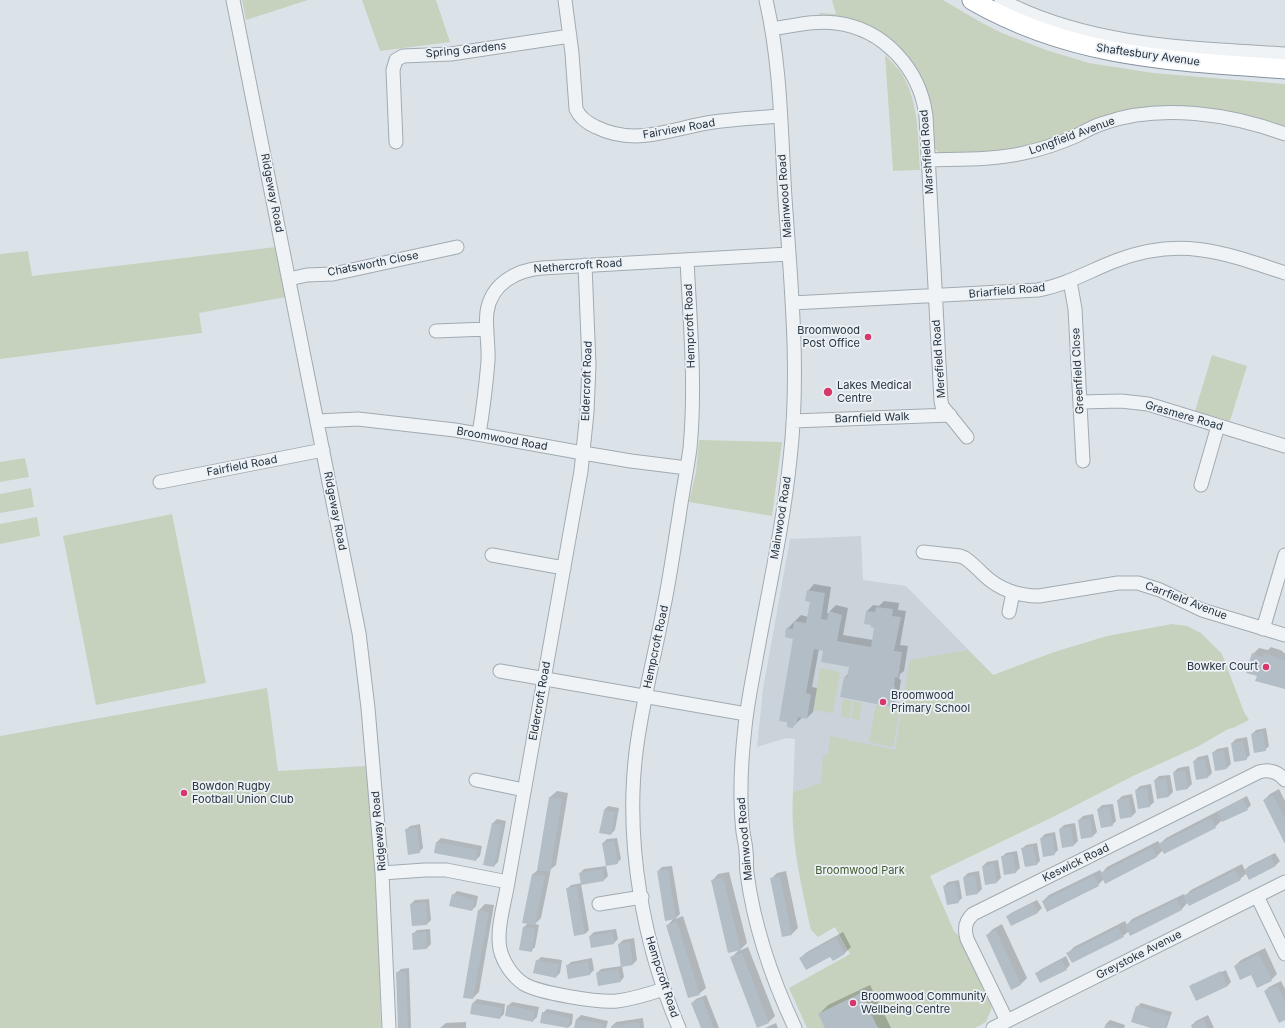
<!DOCTYPE html>
<html>
<head>
<meta charset="utf-8">
<style>
	body { margin:0 }
	canvas { display:block; background:#dce3e8 }
</style>
</head>
<body>
<canvas width="1285" height="1028"></canvas>
<script>
const ctx = document.querySelector('canvas').getContext('2d');
ctx.lineJoin = 'round';
function paint(path, color) { ctx.fillStyle = color; ctx.fill(path, 'evenodd'); }
function stroke(path, color, width, dash) { ctx.strokeStyle = color; ctx.lineWidth = width; ctx.lineCap = dash ? 'butt' : 'round'; ctx.setLineDash(dash || []); ctx.stroke(path); }
function write(font, color, halo, rows, align = 'center') {
  ctx.font = font + ' Inter,sans-serif'; ctx.lineWidth = 3.5; ctx.setLineDash([]); ctx.textBaseline = 'middle'; ctx.strokeStyle = halo; ctx.fillStyle = color; for (const [text, x, y, turn = 0] of rows) {
    ctx.save(); ctx.translate(x, y); ctx.rotate((+turn || 0) * Math.PI / 180); ctx.textAlign = isNaN(turn) ? turn : align; if (halo) ctx.strokeText(text, 0, 0); ctx.fillText(text, 0, 0); ctx.restore();
  }
}
const built = new Path2D(`
	M861 536 863 580 906 586 993 675 1055 816 855 772 793 792 795 739 786 738 757 747 763 689 790 539Z`);
const green = new Path2D(`
	M242 0H308L246 20Z
	M362 0H436L450 42 380 51Z
	M832 0H943L982 23 1002 33 1046 50 1089 63 1153 73 1285 84V129L1162 108 1049 141 1009 151 942 155 933 147 901 51 821 18 819 13 836 14Z
	M885 55C891 61 897 67 902 74 919 102 918 138 920 170L893 171Z
	M276 247 286 297 199 313 202 333 0 359V254L28 251 32 276Z
	M1212 355 1247 366 1230 421 1195 411Z
	M699 440 782 442 772 516 689 502 696 472Z
	M25 458 29 477 0 482V462Z
	M31 488 34 507 0 513V494Z
	M172 514 206 683 96 705 63 536Z
	M37 517 40 536 0 544V524Z
	M1172 624 1187 626 1201 633 1222 654 1244 712 1249 720 1233 728 1228 729 1199 746 1135 775 1055 816 930 876 954 931 958 935 992 1007 986 1022 975 1028H807L789 988 850 954 835 927 818 937 811 930C801 884 790 839 793 792L821 783 823 755H828L830 736 895 750 910 660 968 650 993 675 1054 652 1107 636Z
	M820 668 840 672 833 713 813 710Z
	M267 688 278 771 366 766 377 900 381 1028H0V736Z
	M843 699 852 701 849 718 841 716Z
	M854 701 862 703 859 720 851 718Z
	M876 705 900 709 893 747 869 742Z`);
const shadow = new Path2D(`
	M814 584 831 587 827 613 830 614V611L836 605 848 608 843 635 873 640 876 627 867 611 873 605 879 606 884 601 899 603 898 610 906 611 900 645 908 646 904 671 900 674 899 679 901 680 898 699 891 705 845 677 849 673 850 666 824 650 819 649 812 687 817 688 813 712 807 718 803 717 792 727 794 638 787 629 801 615 808 617 811 601 808 591Z
	M1271 647 1283 651 1282 652 1285 653V689L1258 676 1253 654 1259 648 1268 650Z
	M1266 728 1269 746 1265 750 1252 734 1256 730Z
	M1247 737 1250 755 1246 759 1232 743 1236 739Z
	M1228 747 1231 764 1227 768 1213 753 1217 749Z
	M1208 755 1212 773 1208 777 1194 761 1198 757Z
	M1189 766 1192 784 1188 788 1177 790 1174 772 1178 768Z
	M1170 775 1173 792 1169 796 1158 798 1155 780 1159 776Z
	M1151 784 1154 802 1150 806 1139 808 1136 790 1140 786Z
	M1279 789 1285 801V841L1264 800 1270 794Z
	M557 791 568 793 556 865 551 869 541 918 535 924 539 925 535 947 531 951 520 950 524 927 528 923 524 922 533 874 539 869 550 797Z
	M1132 794 1136 812 1132 816 1118 800 1122 796Z
	M1247 796 1251 805 1247 809 1222 820 1215 827 1163 850 1156 857 1104 879 1098 885 1043 901 1049 895 1100 870 1102 873 1107 867 1158 841 1160 844 1166 838Z
	M1113 804 1116 821 1112 825 1098 809 1102 805Z
	M608 806 619 808 615 830 611 834 604 810Z
	M1093 814 1097 832 1093 836 1079 820 1083 816Z
	M497 819 506 821 498 862 494 866 493 823Z
	M1075 823 1078 841 1074 845 1060 829 1064 825Z
	M420 824 423 848 419 852 406 830 410 826Z
	M1055 832 1058 850 1054 854 1041 838 1045 834Z
	M441 838 482 846 480 856 476 860 435 852 437 842Z
	M617 838 621 859 617 863 603 843 607 839Z
	M1037 843 1040 861 1036 865 1022 849 1026 845Z
	M1017 851 1020 868 1016 872 1002 857 1006 853Z
	M1275 853 1280 861 1276 865 1247 873 1240 879 1188 902 1182 909 1130 934 1129 931 1123 936 1068 953 1074 947 1125 921 1127 925 1132 919 1184 894 1185 896 1191 890 1242 864 1245 870 1249 866Z
	M998 860 1001 878 997 882 983 866 987 862Z
	M606 866 608 876 604 880 581 884 589 930 585 934 567 889 571 885 582 883 580 873 584 869Z
	M672 866 680 914 675 919 683 916 706 988 699 994 667 926 674 918 658 871 662 867Z
	M786 871 798 928 792 934 783 936 771 879 777 873Z
	M979 871 982 889 978 893 964 877 968 873Z
	M729 872 747 943 739 951 748 947 775 1016 769 1022 758 1027 731 958 739 950 712 881 718 874Z
	M959 880 962 898 958 902 944 886 948 882Z
	M457 891 478 896 476 906 472 910 453 895Z
	M429 899 431 920 427 924 411 904 415 900Z
	M1037 900 1042 908 1038 912 1012 925 1007 917 1011 913Z
	M485 904 494 905 479 992 473 998 464 997 479 910Z
	M1002 924 1027 978 1021 984 1012 988 987 935 993 929Z
	M430 929 431 944 427 948 413 934 417 930Z
	M616 929 618 939 614 943 590 936 594 932Z
	M843 932 851 947 845 953 800 958 807 952Z
	M634 938 637 960 633 964 622 966 624 977 620 982 597 973 601 969 622 966 619 944 623 940Z
	M1265 948 1277 974 1271 980 1235 966 1241 960Z
	M1066 956 1070 965 1066 969 1036 974 1040 970Z
	M541 957 562 960 560 973 556 977 537 961Z
	M592 958 594 970 590 974 569 977 567 966 571 962Z
	M409 968 411 1027 410 1028H399L397 973 401 969Z
	M1225 968 1194 982 1225 968 1231 982 1227 986H1190L1193 983V985L1226 970Z
	M1281 981 1285 989V1019L1265 991 1269 987Z
	M870 985 891 1028H826L819 1014 828 1005Z
	M706 995 719 1028H702L692 1003 696 999Z
	M477 999 505 1004 504 1014 500 1018 473 1003Z
	M512 1002 539 1007 537 1017 533 1021 508 1006Z
	M1141 1003 1172 1012 1167 1027 1166 1028H1154L1137 1007Z
	M547 1009 573 1014 572 1024 568 1028 543 1013Z
	M581 1015 608 1021 606 1028H575L577 1019Z
	M1208 1015 1214 1028H1193L1192 1025 1196 1021Z
	M643 1018 644 1028H612V1026L616 1022Z
	M1110 1020 1125 1025 1124 1028H1105L1106 1024Z
	M466 1022V1028H440L446 1023Z
	M776 1023 778 1028H765Z`);
const building = new Path2D(`
	M807 590 825 593 821 619 827 620 829 611 842 615 837 641 871 647 874 628 871 627V625L864 624 866 611 875 612 876 607 893 609 892 616 901 617 894 651 902 652 898 678 895 677 894 686H895L892 707 840 697 844 677H847L849 667 821 662 823 651 814 649 806 693 811 694 807 719 798 717 796 725 794 724 793 728 787 727V722L779 721 793 639 785 637 786 628 793 629 794 621 806 623 810 602 805 601Z
	M1252 653 1263 657 1264 653 1277 657V659L1285 660V689L1255 681 1257 676 1246 673Z
	M1263 731 1266 751 1254 753 1251 734Z
	M1243 741 1247 760 1234 762 1231 743Z
	M1224 750 1227 769 1215 771 1212 752Z
	M1205 759 1208 778 1196 780 1193 761Z
	M1185 770 1188 789 1176 791 1173 772Z
	M1166 778 1169 797 1157 799 1154 780Z
	M1147 788 1150 807 1138 809 1135 790Z
	M1273 795 1285 819V844L1263 800Z
	M549 797 562 799 550 872 537 870Z
	M1129 798 1132 817 1120 819 1117 800Z
	M1243 799 1248 810 1222 822 1217 812Z
	M1109 807 1113 826 1101 828 1097 809Z
	M604 810 615 812 611 835 599 833Z
	M1090 818 1093 837 1081 839 1078 820Z
	M1211 818 1216 828 1164 854 1158 844Z
	M492 823 502 825 494 867 483 865Z
	M1071 826 1074 846 1062 848 1059 829Z
	M417 828 420 853 408 855 405 829Z
	M1052 836 1055 855 1043 857 1040 838Z
	M614 841 618 864 606 866 602 843Z
	M436 842 478 850 476 861 434 853Z
	M1033 846 1037 865 1025 867 1021 848Z
	M1152 847 1157 857 1105 884 1100 873Z
	M1013 854 1016 873 1004 875 1001 856Z
	M1271 856 1276 866 1249 880 1244 870Z
	M994 864 997 883 985 885 982 866Z
	M603 869 604 881 581 885 579 873Z
	M668 869 676 919 665 921 657 871Z
	M1235 870 1241 880 1189 906 1183 896Z
	M532 874 545 876 535 925 522 923Z
	M975 875 978 894 966 896 963 877Z
	M1094 875 1099 886 1047 912 1042 901Z
	M780 876 792 935 782 937 770 878Z
	M723 877 741 950 728 953 711 880Z
	M955 883 959 903 947 905 943 886Z
	M577 886 585 934 574 936 566 888Z
	M452 894 475 900 472 911 449 906Z
	M1177 899 1182 910 1130 936 1125 925Z
	M426 902 427 925 412 926 410 904Z
	M1033 903 1038 913 1011 926 1006 916Z
	M478 910 489 912 473 999 463 998Z
	M677 922 700 995 688 998 666 925Z
	M523 927 535 928 532 952 519 950Z
	M1118 927 1124 937 1072 963 1066 953Z
	M996 930 1021 985 1011 990 986 935Z
	M426 932 427 949 413 950 412 933Z
	M613 932 614 944 591 948 589 936Z
	M836 938 845 954 833 961 830 957 806 970 799 958Z
	M630 942 633 965 621 967 618 944Z
	M742 953 769 1023 757 1028 730 957Z
	M1259 954 1272 981 1257 988 1251 975 1240 980 1234 966Z
	M536 960 559 964 556 978 533 973Z
	M1062 960 1067 970 1040 983 1035 973Z
	M588 961 590 975 568 979 566 965Z
	M618 969 621 982 598 986 596 973Z
	M1221 971 1228 986 1196 1001 1189 986Z
	M396 972H406L408 1028H398Z
	M1277 985 1285 1001V1020L1279 1023 1264 991Z
	M861 993 878 1028H825L818 1014Z
	M702 998 714 1028H701L691 1003Z
	M472 1003 502 1008 500 1019 470 1014Z
	M507 1005 535 1011 533 1022 505 1016Z
	M1136 1006 1169 1016 1165 1028H1151L1131 1022Z
	M542 1012 570 1018 568 1028 540 1023Z
	M576 1019 604 1024 603 1028H574Z
	M1204 1019 1208 1028H1192L1191 1025Z
	M639 1022 640 1028H611V1026Z
	M1106 1024 1119 1028H1104Z`);
const minor = new Path2D(`
	M233 0 359 633 368 708 382 873 389 1028
	M565 0 572 53 576 109C580 118 587 123 596 127 637 147 672 128 713 122 735 119 758 118 780 116
	M766 0C781 65 781 132 785 198 791 285 800 372 790 459 783 528 767 597 755 665 751 686 747 707 745 727 741 762 739 797 743 832 744 839 746 846 746 852 747 859 746 866 747 873 754 927 772 979 795 1028
	M1001 0C1088 46 1189 48 1285 54
	M772 29C793 26 815 20 836 23 884 29 920 69 926 116L941 401 942 406 967 437
	M396 142 393 70 396 60 403 56 451 54 570 36
	M928 160C960 159 993 160 1024 153 1042 149 1060 143 1076 136 1085 131 1094 126 1104 123 1160 103 1231 114 1285 134
	M585 265 589 365 587 412 581 471 508 882C505 902 496 929 500 949 503 962 512 976 524 984 539 993 599 1003 617 1001 633 999 649 994 664 989
	M289 279 307 275 333 274 457 247
	M1070 281 1075 309 1083 461
	M792 303 1038 290C1066 285 1089 271 1115 261 1180 236 1223 252 1285 273
	M436 331 487 329
	M1080 402 1121 401 1148 404 1285 446
	M317 421 358 419 455 430 583 453 631 461 687 468
	M793 421 950 415
	M479 434C483 410 486 385 488 361 489 345 485 328 487 312 491 284 516 270 542 268L789 254
	M160 482 323 450
	M1201 485 1218 426
	M923 552 960 556 965 558C972 563 978 569 984 575 1000 590 1018 596 1039 596L1118 583H1138L1160 590 1202 610 1285 635
	M492 555 564 568
	M1009 612 1013 593
	M1263 629 1285 555
	M500 671 746 714
	M476 780 524 790
	M382 873 425 870H446L508 882
	M1257 896 1285 954
	M599 904 642 897
	M1007 1021 967 939C964 929 965 921 973 914L1259 772C1269 769 1278 772 1285 780
	M679 1028C643 944 625 843 636 752 642 703 655 655 664 606 670 577 674 547 679 517 682 494 687 471 690 448 696 386 690 322 687 260
	M993 1028 1285 882`);
const highway = new Path2D(`
	M972 0C1072 58 1173 61 1285 69`);
const markers = [
	[868,337,4,"#d7386b"],
	[828,392,5,"#d7386b"],
	[1266,667,4,"#d7386b"],
	[883,702,4,"#d7386b"],
	[184,793,4,"#d7386b"],
	[853,1003,4,"#d7386b"]
];
const streetNames = [
	["Spring Gardens",466,50,-6],
	["Shaftesbury Avenue",1148,55,8],
	["Fairview Road",679,129,-10],
	["Longfield Avenue",1072,136,-20],
	["Marshfield Road",927,152,-94],
	["Ridgeway Road",272,193,79],
	["Mainwood Road",785,196,-94],
	["Chatsworth Close",373,264,-11],
	["Nethercroft Road",578,266,-4],
	["Briarfield Road",1007,291,-5],
	["Hempcroft Road",690,326,-92],
	["Merefield Road",939,359,-94],
	["Greenfield Close",1078,371,-93],
	["Eldercroft Road",587,381,-88],
	["Grasmere Road",1184,416,16],
	["Barnfield Walk",872,418,-2],
	["Broomwood Road",502,439,10],
	["Fairfield Road",242,466,-11],
	["Ridgeway Road",335,511,79],
	["Mainwood Road",781,518,-81],
	["Carrfield Avenue",1186,601,21],
	["Hempcroft Road",656,647,-78],
	["Eldercroft Road",540,701,-80],
	["Ridgeway Road",379,831,-95],
	["Mainwood Road",745,839,-95],
	["Keswick Road",1076,863,-26],
	["Greystoke Avenue",1139,955,-27],
	["Hempcroft Road",662,977,72]
];
const poiNames = [
	["Broomwood",860,331,"right"],
	["Post Office",860,344,"right"],
	["Lakes Medical",837,386],
	["Centre",837,399],
	["Bowker Court",1258,667,"right"],
	["Broomwood",891,696],
	["Primary School",891,709],
	["Bowdon Rugby",192,787],
	["Football Union Club",192,800],
	["Broomwood Community",861,997],
	["Wellbeing Centre",861,1010]
];
const parkNames = [
	["Broomwood Park",860,871]
];
paint(built, '#cad2da');
paint(green, '#c6d2bd');
paint(shadow, '#0003');
paint(building, '#b3bdc5');
stroke(minor, '#a1abb2', 15);
stroke(highway, '#83939f', 21);
stroke(minor, '#eff3f6', 13);
stroke(highway, '#fff', 19);
for (const [x, y, r, color] of markers) { const dot = new Path2D(); dot.arc(x, y, r, 0, 2 * Math.PI); ctx.fillStyle = color; ctx.fill(dot); stroke(dot, '#ecf1f5', 1.5); }
write('11px', '#25333f', '#ecf1f5', streetNames);
write('11px', '#25333f', '#ecf1f5', poiNames, 'left');
write('11px', '#415c32', '#ecf1f5', parkNames);
</script>
</body>
</html>
